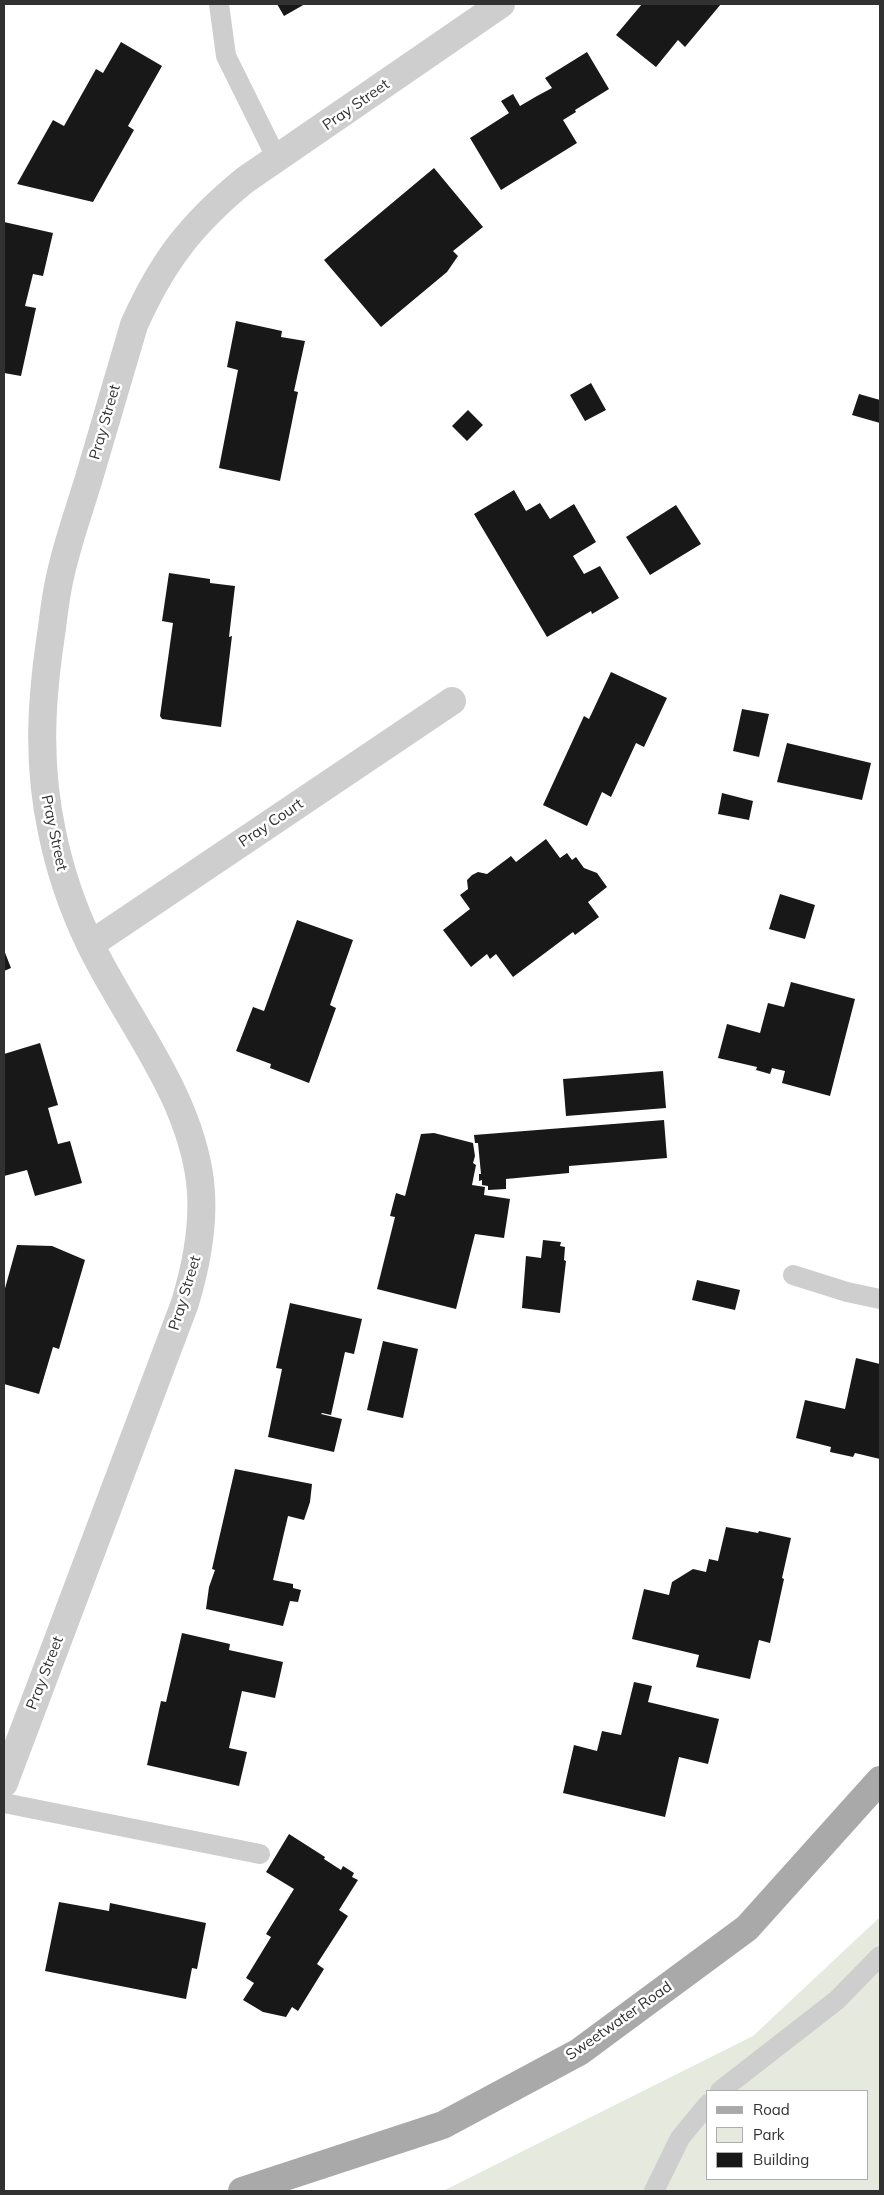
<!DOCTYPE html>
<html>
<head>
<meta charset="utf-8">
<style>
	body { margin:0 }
	#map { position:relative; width:884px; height:2195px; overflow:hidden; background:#fff; font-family:Mulish,sans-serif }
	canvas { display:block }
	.frame { position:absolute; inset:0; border:5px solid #313131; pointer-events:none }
	.legend { position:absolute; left:706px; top:2090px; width:162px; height:90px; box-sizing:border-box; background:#fff; border:1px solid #adadad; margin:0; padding:6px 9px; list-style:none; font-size:15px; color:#313131 }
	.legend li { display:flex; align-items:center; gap:10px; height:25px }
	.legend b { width:25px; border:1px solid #adadad }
</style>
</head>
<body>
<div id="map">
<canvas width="884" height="2195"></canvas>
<div class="frame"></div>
<ul class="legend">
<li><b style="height:6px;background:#a9a9a9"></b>Road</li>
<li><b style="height:14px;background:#e6eade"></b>Park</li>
<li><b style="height:14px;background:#181818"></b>Building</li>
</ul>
</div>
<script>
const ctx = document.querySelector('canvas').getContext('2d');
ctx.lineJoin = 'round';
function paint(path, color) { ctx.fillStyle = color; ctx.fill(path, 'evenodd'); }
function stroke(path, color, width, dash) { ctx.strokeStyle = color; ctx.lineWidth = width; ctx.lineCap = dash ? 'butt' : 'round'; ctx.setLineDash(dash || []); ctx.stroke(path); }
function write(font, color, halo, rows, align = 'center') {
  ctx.font = font + ' Mulish,sans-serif'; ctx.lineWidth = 5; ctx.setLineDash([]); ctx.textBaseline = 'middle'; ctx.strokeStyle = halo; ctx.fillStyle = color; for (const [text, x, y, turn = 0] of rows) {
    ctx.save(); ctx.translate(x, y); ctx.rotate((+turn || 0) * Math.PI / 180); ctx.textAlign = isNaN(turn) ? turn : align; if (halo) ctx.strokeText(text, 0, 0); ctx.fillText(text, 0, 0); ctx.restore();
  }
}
const green = new Path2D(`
	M880 1917V2191H443L753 2036ZM708 2091H868V2179H708Z`);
const building = new Path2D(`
	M277 4H305L284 16Z
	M642 4H721L685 47 678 40 656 67 616 35Z
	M121 42 162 66 128 126 134 130 93 202 17 184 53 120 64 126 96 69 103 73Z
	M587 52 609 89 575 110 576 112 563 120 577 143 501 190 470 138 509 113 501 101 513 94 520 106 537 96 552 88 545 78Z
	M434 168 483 227 453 251 458 256 447 272 381 327 324 260Z
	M4 222 53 233 43 276 33 274 25 306 36 308 21 376 4 373Z
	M236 321 282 331 281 337 305 341 294 391 298 392 280 481 219 468 238 370 227 367Z
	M591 383 606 410 585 421 570 395Z
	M859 394 880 400V423L852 415Z
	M468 410 483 425 467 441 452 426Z
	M514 490 526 511 540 503 550 519 574 504 596 542 573 556 584 574 600 566 619 598 592 614 591 611 547 637 474 514Z
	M676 505 701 544 650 575 626 537Z
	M169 573 210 579V583L235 586 229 637 232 636 221 727 162 719 160 716 173 623 162 621Z
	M611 672 667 698 644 747 636 743 611 797 602 792 587 826 543 805 584 716 589 719Z
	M742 709 769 714 759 757 733 751Z
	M787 743 871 763 862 800 777 782Z
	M722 793 753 801 749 820 718 814Z
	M546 839 560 858 567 853 572 860 576 857 584 868 597 873 607 887 588 902 599 917 575 935 573 932 513 977 496 954 490 959 487 954 471 967 443 930 470 909 460 895 468 889 467 880 472 875 478 872 487 874 511 856 516 862Z
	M780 894 815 905 805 939 769 929Z
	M297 920 353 940 330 1005 336 1008 309 1083 270 1068 271 1064 236 1051 253 1007 264 1011Z
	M4 950 11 968 4 971Z
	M791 982 855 999 830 1096 782 1083 785 1071 772 1068 770 1074 756 1070 757 1067 718 1058 727 1024 760 1033 768 1003 784 1007Z
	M40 1043 58 1105 48 1108 58 1144 70 1141 82 1183 35 1196 27 1170 4 1176V1054Z
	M663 1071 666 1108 566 1116 563 1079Z
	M664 1120 667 1158 569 1166V1173L506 1179V1189L488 1190V1186L482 1185V1180L479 1181V1174H481L478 1143H475L474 1135Z
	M434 1133 473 1143 475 1156 473 1163 476 1165 472 1185 485 1187 484 1195 510 1199 504 1238 475 1234 456 1309 377 1289 395 1217 390 1216 396 1193 405 1196 421 1134Z
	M543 1240 561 1242 560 1246 565 1247 564 1260 566 1261 560 1313 522 1308 526 1256 541 1258Z
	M17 1245 52 1246 85 1260 59 1349 53 1347 39 1394 4 1384V1292Z
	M697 1280 740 1290 735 1310 692 1300Z
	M290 1303 362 1319 354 1354 345 1352 331 1415 322 1413 321 1414 342 1419 334 1452 268 1437 282 1369 276 1368Z
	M383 1341 418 1349 403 1418 367 1410Z
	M856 1358 880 1364V1459L855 1453 853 1457 830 1452 831 1447 796 1438 805 1400 845 1409Z
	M235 1469 312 1484 310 1502 304 1520 288 1516 273 1580 293 1584V1588L301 1590 298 1602 290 1601 283 1626 206 1609 209 1587 215 1570 212 1569Z
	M726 1527 758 1533 759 1531 791 1538 782 1578 784 1579 770 1643 759 1640 750 1679 696 1667 699 1655 632 1639 644 1589 669 1595 672 1582 693 1569 706 1572 709 1559 718 1561Z
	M182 1633 230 1644 229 1650 283 1662 275 1698 242 1691 229 1748 247 1752 239 1786 147 1765 161 1701 166 1702Z
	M634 1682 652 1686 648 1702 719 1719 708 1764 679 1757 665 1817 563 1793 574 1745 597 1751 602 1731 621 1735Z
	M289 1834 325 1857 324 1859 341 1870 343 1866 354 1873 352 1877 358 1880 339 1910 348 1916 317 1964 324 1969 298 2011 292 2007 286 2017 263 2012 243 2000 254 1983 246 1978 271 1937 266 1934 294 1889 266 1872Z
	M59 1902 109 1911 110 1903 206 1923 197 1969 192 1968 186 1999 45 1971Z`);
const service = new Path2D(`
	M219 4 226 56 277 159
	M793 1275 847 1292 880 1299
	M4 1803 260 1854
	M720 2091 837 2000 880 1956
	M654 2191 680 2138 708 2104`);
const minor = new Path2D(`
	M91 944 452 701
	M4 1783 185 1303C197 1263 205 1222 200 1181 189 1093 128 1022 90 944 73 909 60 871 52 832 37 762 41 699 52 628 54 611 56 594 60 577 67 544 79 511 89 478 104 427 119 376 134 325 162 262 191 224 245 180L501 4`);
const primary = new Path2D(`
	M242 2191 443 2125 579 2052 747 1928 880 1780`);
const streetNames = [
	["Pray Street",356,105,-35],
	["Pray Street",105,422,-74],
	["Pray Court",271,823,-34],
	["Pray Street",54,833,78],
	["Pray Street",185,1293,-73],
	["Pray Street",45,1673,-69],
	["Sweetwater Road",619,2021,-35]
];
paint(green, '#e6eade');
paint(building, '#181818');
stroke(service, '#cecece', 20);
stroke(minor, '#cecece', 28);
stroke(primary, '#a9a9a9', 28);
write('15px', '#313131', '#fff', streetNames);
</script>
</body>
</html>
